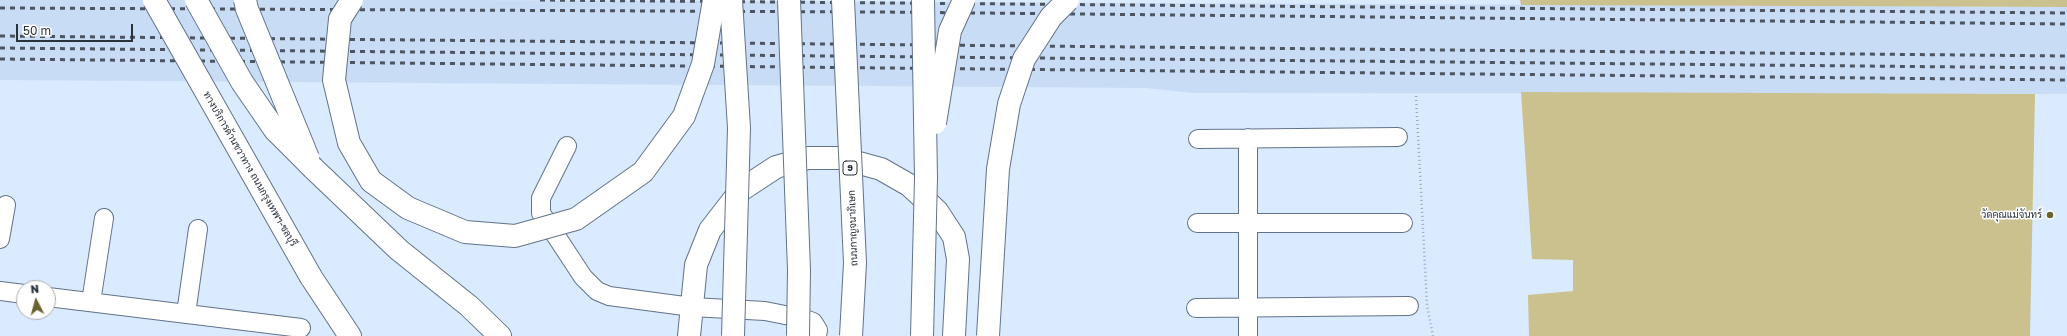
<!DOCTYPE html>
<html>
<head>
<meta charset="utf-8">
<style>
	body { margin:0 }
	#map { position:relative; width:2067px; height:336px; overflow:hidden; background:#daeaff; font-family:"Golos Text",sans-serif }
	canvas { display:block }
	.north { position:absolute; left:16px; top:280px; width:40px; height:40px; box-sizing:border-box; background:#fff; border:1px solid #aaadb1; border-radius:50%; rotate:354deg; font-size:11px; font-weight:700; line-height:16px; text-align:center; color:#2a323c }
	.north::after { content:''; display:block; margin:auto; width:14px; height:18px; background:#6b622e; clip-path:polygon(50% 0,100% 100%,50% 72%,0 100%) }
	.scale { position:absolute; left:16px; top:24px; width:117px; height:18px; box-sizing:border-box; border:2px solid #2a323c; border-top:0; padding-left:5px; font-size:12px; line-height:14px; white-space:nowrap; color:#2a323c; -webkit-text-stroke:3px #fff; paint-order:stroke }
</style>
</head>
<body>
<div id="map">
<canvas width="2067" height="336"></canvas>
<div class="north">N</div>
<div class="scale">50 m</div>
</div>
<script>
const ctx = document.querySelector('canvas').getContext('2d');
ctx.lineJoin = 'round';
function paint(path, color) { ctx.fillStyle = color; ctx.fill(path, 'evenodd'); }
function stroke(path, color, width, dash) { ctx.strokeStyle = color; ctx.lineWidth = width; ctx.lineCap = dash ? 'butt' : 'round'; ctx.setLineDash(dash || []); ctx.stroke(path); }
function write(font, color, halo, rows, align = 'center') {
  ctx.font = font + ' "Golos Text",Sarabun,sans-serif'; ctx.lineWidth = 3; ctx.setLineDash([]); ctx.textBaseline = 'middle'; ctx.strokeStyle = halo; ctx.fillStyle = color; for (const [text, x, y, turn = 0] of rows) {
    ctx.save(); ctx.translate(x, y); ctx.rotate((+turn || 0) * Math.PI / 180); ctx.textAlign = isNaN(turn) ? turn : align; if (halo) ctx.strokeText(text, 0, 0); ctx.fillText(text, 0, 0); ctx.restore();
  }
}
const built = new Path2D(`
	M0 0H452L2067 7V94L1193 93 1146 88 0 80Z`);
const green = new Path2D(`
	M1520 0H2067V7L1521 5Z
	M1521 92 2035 94 2030 336H1529L1528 295 1573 291V260L1532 259Z`);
const path = new Path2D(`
	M1416 96 1427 305 1433 336`);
const minor = new Path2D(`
	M1198 139 1398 137
	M567 146 541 198V213L583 277 597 291 609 296 692 307 765 311 805 319 813 322 818 330 817 336
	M1197 223H1403
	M0 239 6 205
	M0 291 24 294
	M48 297 301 328
	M91 302 104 218
	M1196 308 1409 306
	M186 314 198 229
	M1248 336V138`);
const major = new Path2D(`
	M311 277 350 336`);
const highway = new Path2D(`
	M313 168 399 250 469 306 500 336
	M689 336 696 265 710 230 741 190 776 167 808 158H841L881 169 909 185 937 211 954 237 958 259 954 336`);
const rail = new Path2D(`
	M540 0 2067 13
	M0 8 881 12 2067 24
	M0 36 2067 56
	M0 48 2067 68
	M0 59 2067 80`);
const majorBridge = new Path2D(`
	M154 0 311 277
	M988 336 998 169 1009 104 1024 59 1051 17 1068 0`);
const highwayBridge = new Path2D(`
	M196 0 242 82 275 130 313 168
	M245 0 247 9 308 158
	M352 0 340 19 334 80 349 143 371 181 408 208 465 232 515 236 576 219 643 172 684 116 703 64 714 0
	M731 0 739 128 733 336
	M789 0 799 270 798 336
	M843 0 855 263 851 336
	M935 123 950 31 964 0
	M922 336 926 178 923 0`);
const markers = [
	[2050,215,4,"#6b622e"]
];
const shields = [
	[850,168,14]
];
const shieldNames = [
	["9",850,168]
];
const streetNames = [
	["ทางบริการด้านขวาทาง ถนนกรุงเทพฯ-ชลบุรี",250,169,60],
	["ถนนกาญจนาภิเษก",853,228,-92]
];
const poiNames = [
	["วัดคุณแม่จันทร์",2042,215]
];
paint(built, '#c9dcf5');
paint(green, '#cbc18f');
stroke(minor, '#61738a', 20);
stroke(major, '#61738a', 24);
stroke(highway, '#61738a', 24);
stroke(path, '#9ca9ba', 2.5, [1, 3]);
stroke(minor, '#fff', 18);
stroke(major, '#fff', 22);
stroke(highway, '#fff', 22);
stroke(rail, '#4b5460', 3, [5, 5]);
stroke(majorBridge, '#61738a', 24, []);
stroke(highwayBridge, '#61738a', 24, []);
stroke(majorBridge, '#fff', 22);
stroke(highwayBridge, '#fff', 22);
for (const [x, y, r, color] of markers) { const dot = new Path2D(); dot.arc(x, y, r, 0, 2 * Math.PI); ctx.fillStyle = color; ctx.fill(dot); stroke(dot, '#fff', 1.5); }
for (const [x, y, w] of shields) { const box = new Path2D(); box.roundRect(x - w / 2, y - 7, w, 14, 3); ctx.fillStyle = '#fff'; ctx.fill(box); stroke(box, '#2a323c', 1); }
write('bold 9px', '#2a323c', null, shieldNames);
write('10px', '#2a323c', '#fff', streetNames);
write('10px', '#2a323c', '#fff', poiNames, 'right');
</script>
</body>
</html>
